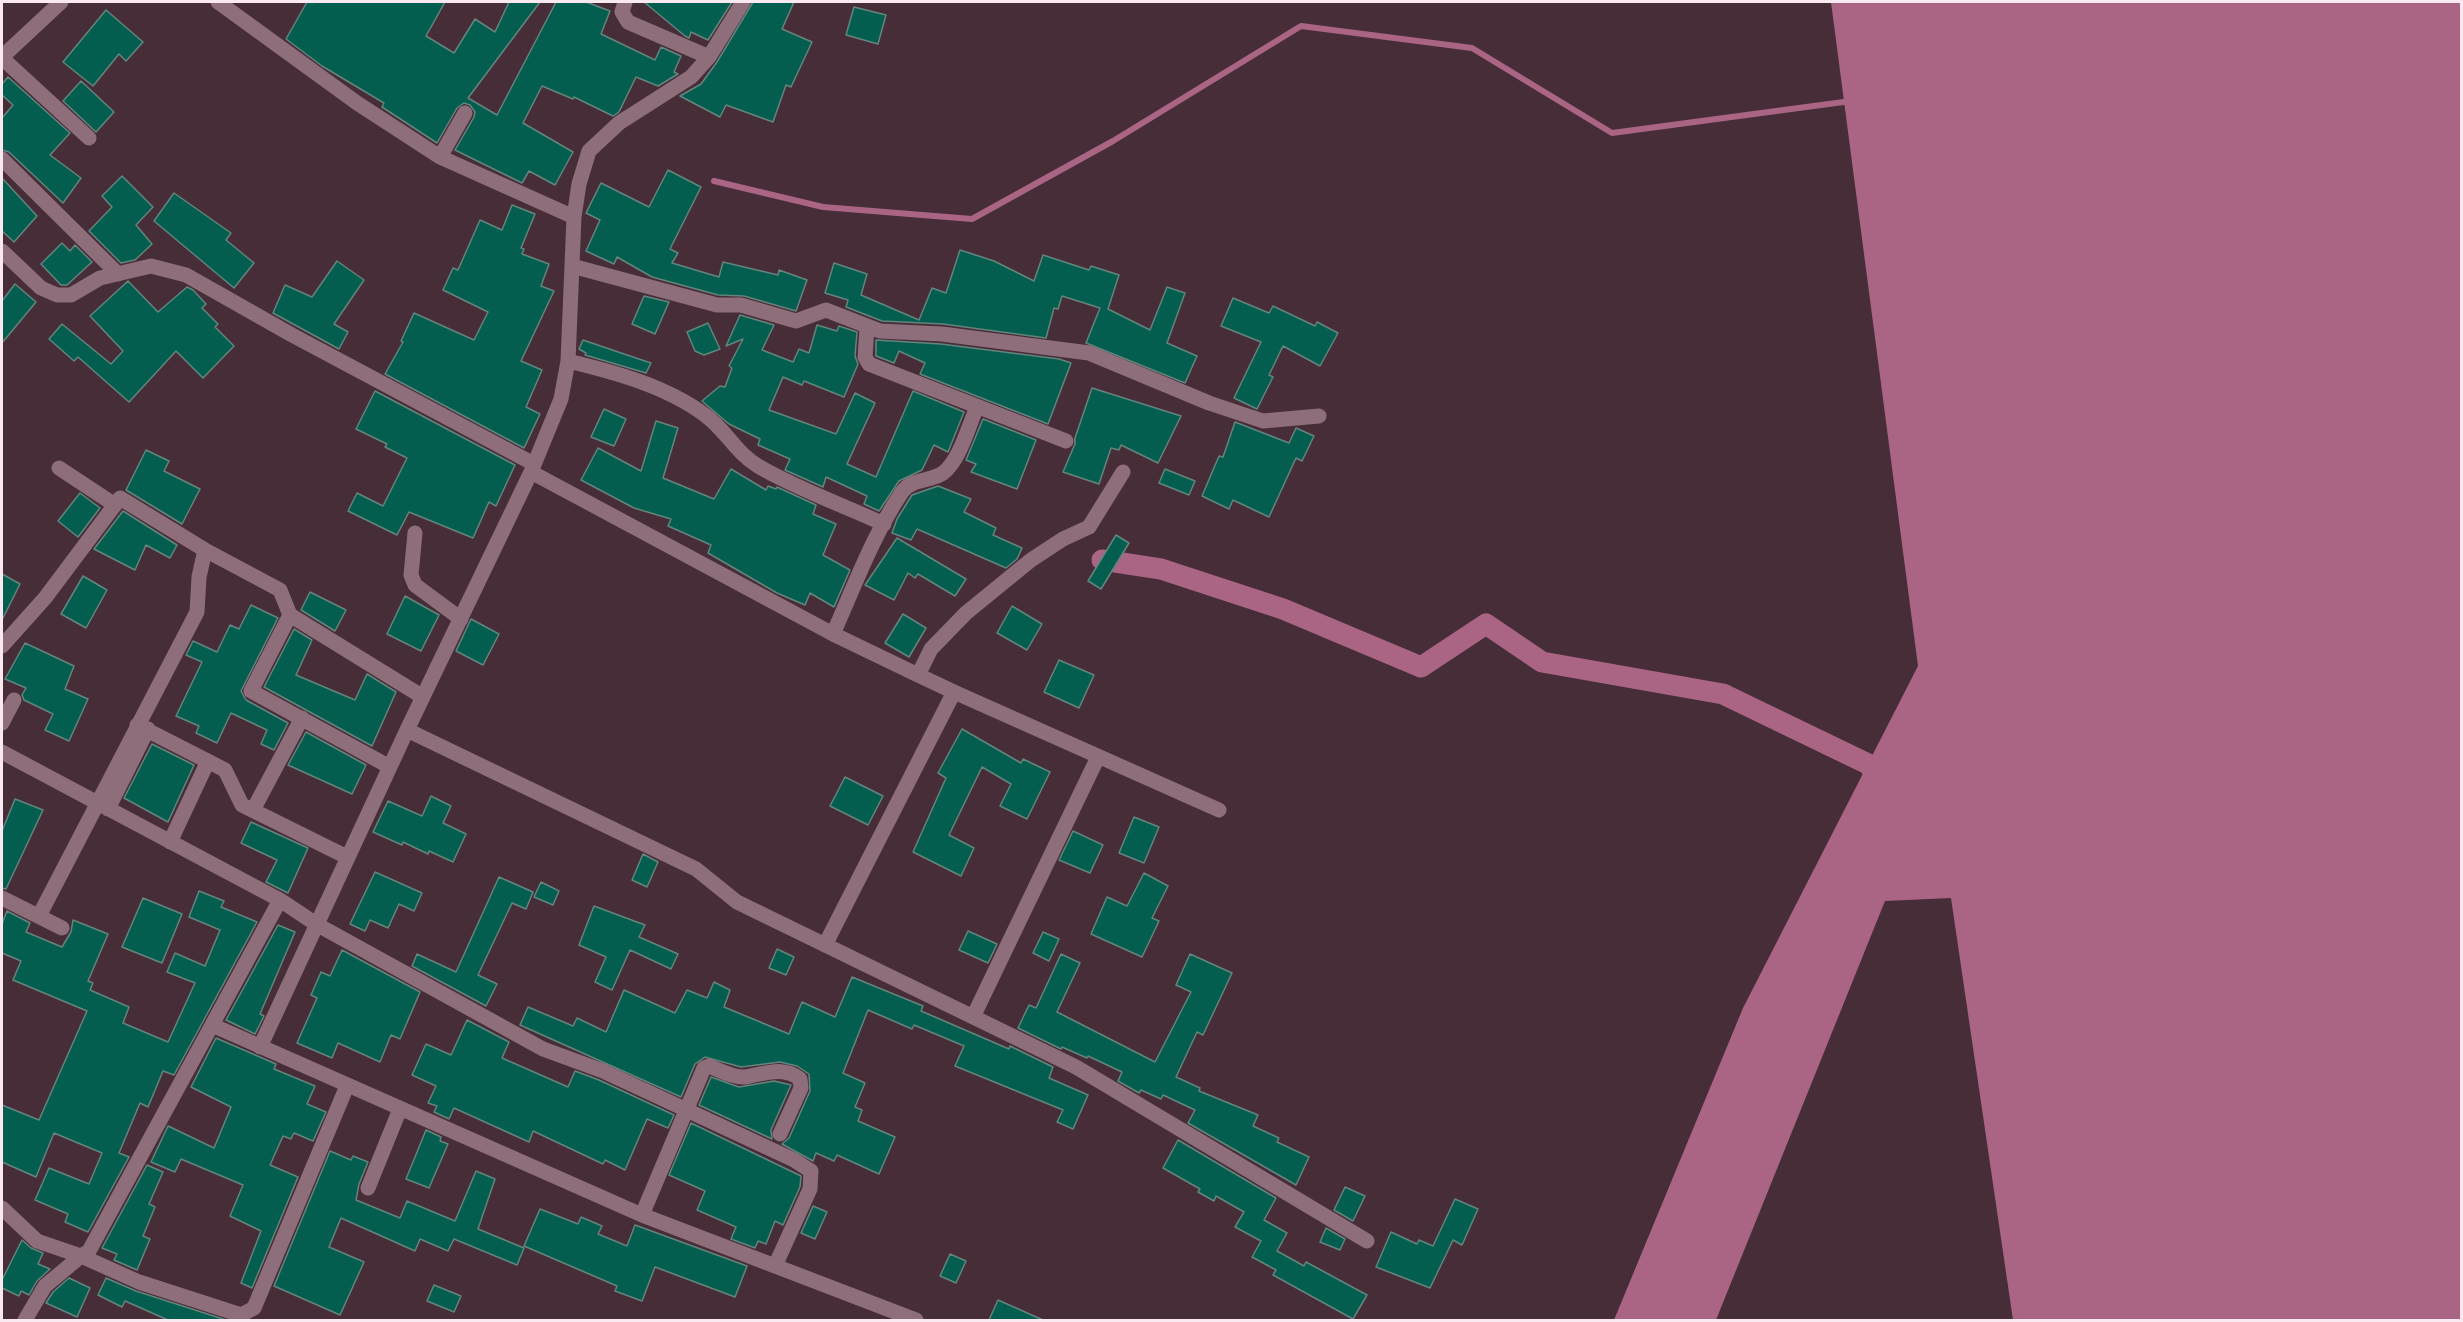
<!DOCTYPE html>
<html>
<head>
<meta charset="utf-8">
<style>
	body { margin:0 }
	#map { position:relative; width:2463px; height:1322px; overflow:hidden; background:#462d38; font-family:"PT Sans Narrow",sans-serif }
	canvas { display:block }
	.frame { position:absolute; inset:0; border:3px solid #fae9f0; pointer-events:none }
</style>
</head>
<body>
<div id="map">
<canvas width="2463" height="1322"></canvas>
<div class="frame"></div>
</div>
<script>
const ctx = document.querySelector('canvas').getContext('2d');
ctx.lineJoin = 'round';
function paint(path, color) { ctx.fillStyle = color; ctx.fill(path, 'evenodd'); }
function stroke(path, color, width, dash) { ctx.strokeStyle = color; ctx.lineWidth = width; ctx.lineCap = dash ? 'butt' : 'round'; ctx.setLineDash(dash || []); ctx.stroke(path); }
const water = new Path2D(`
	M1831 2H2461V1320H2013L1951 898 1885 901 1716 1320H1614L1743 1008 1918 666Z`);
const stream = new Path2D(`
	M714 181 823 207 972 219 1113 141 1301 26 1472 48 1612 133 1851 101`);
const canal = new Path2D(`
	M1102 560 1161 569 1283 609 1421 667 1486 624 1542 662 1723 694 1868 764 1882 783`);
const building = new Path2D(`
	M307 2H445L426 36 454 53 475 19 495 32 509 2H540L468 98 497 115 556 2H586L610 11 601 34 655 60 661 47 681 56 674 72 678 74 658 86 636 77 619 112 613 116 574 97 573 99 542 86 523 123 573 152 555 185 529 171 522 183 455 150 474 117 475 112 470 105 464 103 457 108 437 143 382 107 384 103 322 66 286 39Z
	M644 2H732L708 40 691 32 689 38 685 36Z
	M753 2H794L782 29 812 42 791 87 786 85 773 122 726 105 720 117 680 96 701 84 717 62Z
	M854 7 886 15 878 44 846 35Z
	M106 10 143 42 126 61 119 54 93 86 63 62Z
	M8 77 70 133 50 155 81 178 63 203 9 152 2 150V118L13 105 2 95V84Z
	M81 81 114 112 96 132 63 101Z
	M668 170 701 187 670 249 678 253 672 263 719 277 723 262 778 275 779 270 807 280 796 311 744 296 718 295 652 277 617 257 614 264 586 251 600 220 586 213 601 183 649 207Z
	M122 176 153 207 136 225 152 244 135 260 121 263 89 231 112 207 102 196Z
	M2 178 37 216 14 242 2 231Z
	M174 193 231 233 226 240 254 263 234 288 154 221Z
	M512 205 535 214 521 248 524 249 522 254 549 264 541 286 554 291 521 361 542 370 526 407 540 414 524 448 385 374 403 342 401 341 414 313 474 340 488 312 443 290 453 268 458 270 480 220 502 230Z
	M62 243 70 251 75 245 92 262 67 285H61L41 264Z
	M960 250 994 261 1034 281 1043 255 1089 270 1091 266 1119 275 1108 309 1150 330 1167 287 1185 293 1167 343 1197 356 1185 383 1086 343 1100 308 1062 296 1058 309 1054 308 1046 338 943 324 882 321 846 307 848 300 825 293 834 263 867 274 861 295 919 320 932 288 946 293Z
	M337 261 364 280 334 324 348 332 339 349 273 313 285 285 312 297Z
	M128 281 158 312 187 287 193 290 206 304 202 308 218 324 215 327 234 346 203 378 176 351 129 402 78 357 74 361 49 339 62 324 111 364 123 351 90 316Z
	M15 284 36 302 2 343V301Z
	M644 296 669 302 655 334 632 324Z
	M1233 298 1269 313 1273 306 1315 326 1317 322 1338 333 1320 366 1283 346 1269 375 1273 377 1257 409 1234 398 1261 342 1221 326Z
	M740 315 774 325 762 350 793 362 799 349 809 353 817 325 837 331 839 326 857 332 855 356 858 364 844 397 804 381 802 385 783 377 769 410 836 434 855 393 875 403 847 464 876 477 913 391 964 412 948 452 934 445 922 470 899 481 879 511 864 504 867 496 826 477 823 487 785 470 790 459 758 445 760 439 729 424 702 401 720 386 725 387 732 368 729 366 743 339 726 346Z
	M708 323 720 349 704 355 695 351 687 332Z
	M583 340 633 357 651 363 646 373 585 355 586 353 579 349Z
	M876 340 941 344 1059 359 1071 363 1048 424 920 374 925 363 899 351 894 363 876 356Z
	M1092 388 1181 416 1158 463 1121 445 1119 450 1111 448 1099 484 1063 472 1075 444V438Z
	M375 391 515 465 496 506 489 502 473 538 409 512 397 535 348 511 357 493 383 506 407 458 385 447 387 444 356 429Z
	M604 409 626 419 614 446 591 437Z
	M983 419 1036 440 1017 489 971 472 976 464 966 460Z
	M656 421 678 428 663 478 714 499 731 469 766 490 768 486 776 489 777 487 816 505 813 514 836 524 823 555 850 570 834 607 810 593 805 605 777 593 708 553 711 545 668 526 671 519 634 508 581 480 598 448 641 471Z
	M1235 422 1289 443 1296 428 1314 436 1302 461 1296 458 1269 517 1233 500 1229 509 1202 496 1219 456 1223 457Z
	M146 450 169 461 164 471 200 489 182 524 126 490Z
	M1165 469 1195 481 1189 495 1159 483Z
	M938 486 971 499 964 512 996 528 993 535 1022 548 1017 559 1006 568 917 529 911 540 892 533 897 519 912 495Z
	M80 493 100 508 78 537 58 521Z
	M123 511 177 545 170 558 146 545 135 570 94 549Z
	M1116 535 1129 543 1101 589 1088 581Z
	M897 538 966 579 955 596 918 574 915 578 908 573 894 600 865 585Z
	M2 574 20 584 2 620Z
	M83 576 107 590 86 628 61 614Z
	M310 592 346 610 335 631 301 610Z
	M405 596 439 615 421 651 387 634Z
	M251 605 278 618 241 691 246 700 288 723 274 750 261 744 267 730 231 713 217 743 196 733 199 726 176 716 202 662 186 655 193 641 217 652 230 625 239 629Z
	M1012 606 1042 624 1027 650 997 633Z
	M903 614 926 628 909 657 885 643Z
	M471 619 499 634 483 665 456 651Z
	M294 629 312 640 296 675 355 700 367 674 396 692 372 746 264 687Z
	M25 643 74 666 65 689 88 699 69 741 45 730 53 714 24 700 22 695 26 688 5 679Z
	M1059 660 1094 675 1079 708 1044 692Z
	M962 729 1021 763 1023 759 1050 772 1027 819 1000 806 1011 784 982 767 949 835 974 848 961 876 913 852 946 778 938 773Z
	M306 732 366 765 352 794 288 765Z
	M152 744 194 765 168 822 124 798Z
	M845 777 883 796 868 825 830 806Z
	M431 796 451 806 443 823 466 834 453 862 429 851 428 854 403 842 402 845 373 832 388 801 422 816Z
	M15 799 43 810 6 889 2 888V831Z
	M1134 817 1159 827 1144 863 1119 853Z
	M251 822 308 848 288 893 266 882 277 860 241 843Z
	M1073 831 1103 845 1090 873 1059 860Z
	M643 854 658 862 647 887 632 880Z
	M375 872 422 893 414 911 399 904 388 928 370 920 365 931 350 924Z
	M1144 873 1168 886 1152 918 1159 921 1142 957 1091 934 1107 897 1127 906Z
	M499 877 533 892 526 909 512 903 478 975 497 984 486 1006 412 966 417 954 456 972Z
	M541 882 559 891 553 905 534 897Z
	M199 891 224 901 221 907 257 922 174 1075 163 1071 148 1107 140 1103 119 1153 129 1157 88 1232 65 1222 68 1214 35 1200 49 1168 89 1184 102 1153 54 1133 36 1177 2 1162V1105L39 1120 87 1011 13 980 21 961 2 953V924L7 911 30 923 26 932 62 947 71 932 73 920 108 934 88 981 93 983 90 990 129 1007 123 1023 168 1042 195 983 167 972 175 953 205 966 220 930 189 917Z
	M143 898 182 914 162 963 122 947Z
	M594 906 645 925 639 937 678 954 671 969 630 950 612 990 595 982 606 957 579 945Z
	M278 925 295 932 260 1014 264 1016 255 1034 226 1020Z
	M968 931 997 944 988 963 959 950Z
	M1043 932 1059 939 1049 961 1033 953Z
	M777 949 794 957 786 975 769 968Z
	M342 950 420 992 400 1039 391 1035 380 1062 338 1043 332 1058 297 1043 317 998 311 995 321 972 330 976Z
	M1061 954 1080 963 1057 1012 1155 1062 1191 992 1176 985 1190 954 1232 973 1203 1035 1197 1032 1176 1077 1200 1088 1199 1091 1258 1115 1253 1126 1279 1138 1277 1142 1309 1157 1296 1185 1188 1123 1195 1110 1163 1095 1161 1099 1141 1090 1139 1093 1118 1081 1122 1072 1088 1056 1087 1058 1062 1047 1061 1049 1018 1028 1029 1005 1036 1008Z
	M852 977 923 1006 921 1011 1009 1049 1010 1046 1053 1067 1049 1078 1088 1095 1073 1129 1057 1122 1063 1110 955 1066 964 1046 914 1025 912 1029 868 1010 843 1073 865 1083 855 1107 862 1110 858 1121 895 1137 879 1174 837 1155 834 1161 816 1153 813 1161 782 1144 789 1138 810 1091 809 1074 797 1066 780 1062 741 1067 705 1057 695 1064 681 1097 520 1025 528 1007 573 1026 577 1018 606 1032 624 990 675 1013 687 990 707 998 714 982 730 990 724 1007 789 1034 802 1002 835 1017Z
	M467 1020 509 1042 502 1058 568 1087 575 1071 599 1080 674 1115 668 1128 647 1119 625 1170 605 1160 603 1164 533 1131 529 1142 454 1108 449 1119 434 1112 437 1106 428 1103 436 1086 412 1075 426 1044 451 1055Z
	M216 1038 276 1064 274 1069 315 1086 307 1104 326 1112 313 1141 294 1133 291 1139 283 1136 270 1165 298 1177 252 1288 241 1283 261 1231 230 1216 243 1185 181 1159 175 1172 151 1162 168 1126 214 1148 231 1107 191 1087Z
	M711 1077 739 1087 774 1081 791 1085 771 1130 772 1139 699 1105Z
	M691 1123 801 1176 800 1187 783 1225 775 1221 766 1244 758 1241 755 1248 731 1239 736 1227 697 1210 705 1191 669 1175Z
	M426 1130 441 1137 440 1141 448 1144 429 1188 406 1179Z
	M1178 1140 1276 1198 1264 1220 1287 1233 1277 1251 1304 1266 1306 1262 1367 1295 1353 1319 1273 1275 1276 1270 1252 1257 1261 1241 1235 1227 1244 1212 1216 1196 1214 1201 1198 1192 1200 1189 1163 1168Z
	M330 1151 351 1160 353 1156 368 1162 359 1184 356 1200 400 1218 407 1201 455 1221 476 1171 495 1179 478 1229 524 1248 517 1265 454 1239 448 1251 420 1239 415 1251 341 1218 329 1247 364 1262 340 1315 274 1286Z
	M147 1165 163 1172 149 1204 155 1207 143 1236 150 1239 137 1270 114 1260 117 1254 102 1248Z
	M1345 1187 1365 1196 1353 1221 1334 1210Z
	M1455 1199 1478 1209 1462 1245 1453 1240 1430 1288 1376 1267 1391 1232 1417 1244 1419 1240 1433 1246Z
	M813 1206 827 1212 815 1239 801 1233Z
	M540 1209 578 1224 581 1217 602 1226 598 1234 627 1246 635 1225 747 1266 735 1297 655 1267 642 1301 615 1291 617 1286 524 1246Z
	M1326 1228 1345 1239 1340 1250 1320 1242Z
	M22 1240 31 1248 43 1253 38 1264 50 1269 37 1281 29 1295 21 1291 19 1296 2 1288V1280Z
	M950 1254 966 1261 956 1283 940 1276Z
	M69 1278 90 1288 77 1317 46 1303 53 1292Z
	M106 1278 136 1291 226 1320H168L125 1301 122 1307 98 1295Z
	M434 1285 461 1296 454 1312 427 1301Z
	M998 1300 1043 1320H989Z`);
const minor = new Path2D(`
	M218 2 357 103 440 157 574 217
	M625 2 622 12 628 22 709 57
	M2 57 61 2
	M2 58 89 138
	M440 157 465 113
	M2 159 118 274
	M2 251 41 288 57 295H71L100 278 151 266 186 275 292 335 534 464
	M572 266 717 305H741L796 321 826 310 880 331 942 334 1089 353 1209 403 1263 421 1319 416
	M867 328 865 357 869 364 1066 441
	M568 361C614 372 666 386 705 415 725 429 736 453 758 466 797 489 843 505 884 524
	M59 468 115 505
	M531 472 833 634 918 675 931 649 966 613 1031 560 1063 539 1089 527 1123 472
	M415 533 411 575 415 585 461 619
	M833 634C854 587 873 535 902 492 912 478 930 482 943 473 960 460 968 427 977 407
	M2 646 45 598 120 498 205 550 280 590 290 615
	M918 675 954 692
	M2 723 14 700
	M137 725 225 770 242 805 347 857
	M407 730 696 869 737 902 1076 1067 1367 1241
	M2 752 280 900 316 924 543 1049 603 1071 794 1160 811 1171 810 1189 775 1266
	M390 767 251 691 290 615 423 697
	M108 809 148 729
	M253 810 302 718
	M170 842 208 761
	M2 898 62 928
	M39 916 197 612 199 577 205 550
	M825 945 954 692 1219 810
	M973 1017 1098 757
	M212 1025 642 1215 916 1320
	M260 1047 407 730 531 472 561 399 568 361 574 217 579 184 589 151 619 123 691 77 709 57 743 2
	M368 1188 400 1109
	M2 1208 37 1241 81 1256 89 1251 280 900
	M642 1215 704 1068 709 1066C719 1070 734 1078 745 1077 763 1074 784 1065 800 1079L801 1088 780 1134
	M25 1320 45 1286 81 1256 139 1282 241 1315 254 1308 347 1086`);
paint(water, '#ab6584');
stroke(stream, '#ab6584', 6);
stroke(canal, '#ab6584', 21);
paint(building, '#045e50');
stroke(building, '#63857d', 1.5);
stroke(minor, '#8e6e7b', 15);
</script>
</body>
</html>
